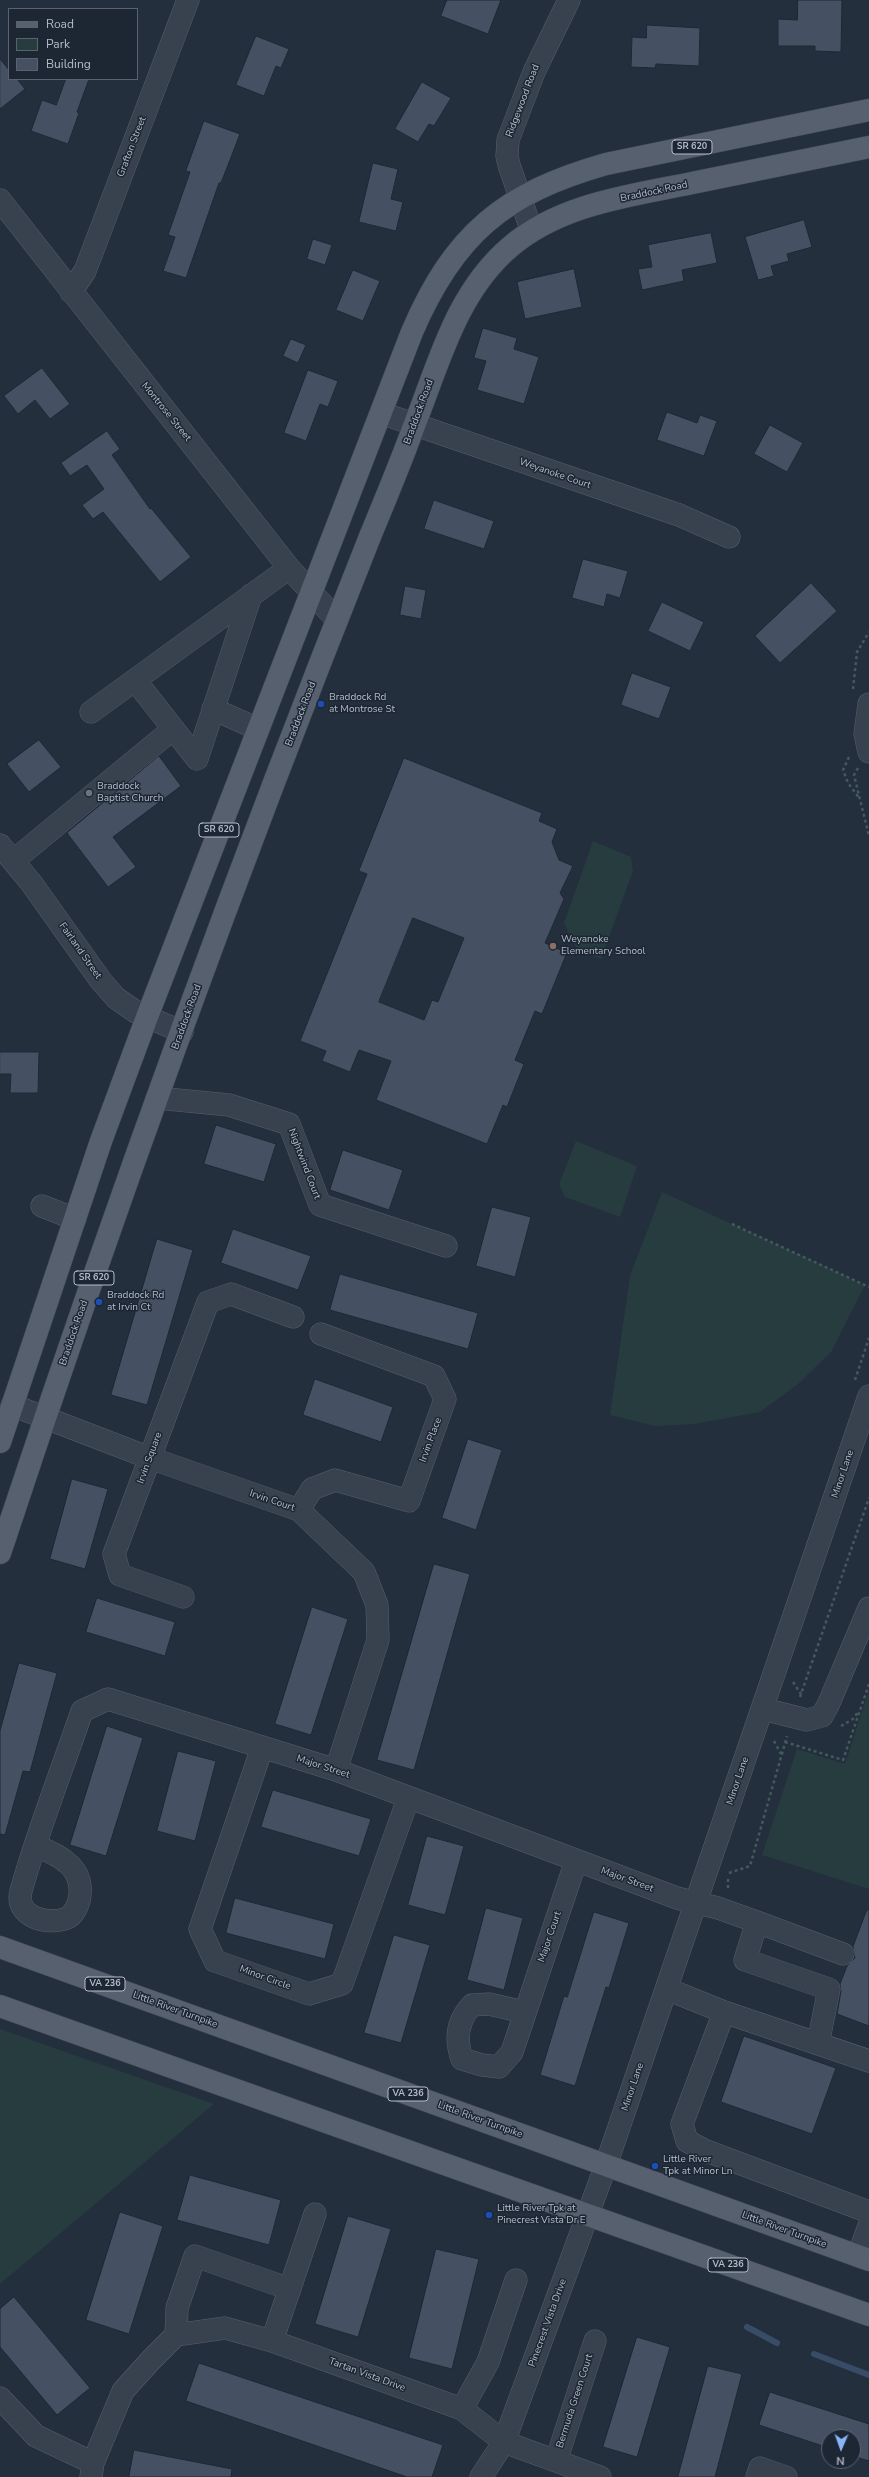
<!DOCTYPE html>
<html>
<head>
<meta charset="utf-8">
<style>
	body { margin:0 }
	#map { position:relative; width:869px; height:2477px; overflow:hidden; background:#242f3e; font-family:"Nunito Sans",sans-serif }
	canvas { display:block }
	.legend { position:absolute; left:8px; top:8px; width:130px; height:72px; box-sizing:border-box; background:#1d2633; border:1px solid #59626f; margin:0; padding:5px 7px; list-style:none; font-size:12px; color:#b4bcc9 }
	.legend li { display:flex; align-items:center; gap:8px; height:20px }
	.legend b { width:20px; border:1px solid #59626f }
	.north { position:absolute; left:821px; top:2429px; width:40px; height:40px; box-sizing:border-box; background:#1d2633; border:1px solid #59626f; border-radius:50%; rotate:182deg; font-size:11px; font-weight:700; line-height:16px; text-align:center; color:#b4bcc9 }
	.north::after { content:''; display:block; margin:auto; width:14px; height:18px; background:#8ab4f8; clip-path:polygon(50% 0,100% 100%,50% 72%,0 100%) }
</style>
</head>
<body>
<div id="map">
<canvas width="869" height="2477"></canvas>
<ul class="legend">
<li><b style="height:5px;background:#56606e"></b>Road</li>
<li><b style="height:11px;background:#263c3f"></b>Park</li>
<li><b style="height:11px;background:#455162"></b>Building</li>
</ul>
<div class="north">N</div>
</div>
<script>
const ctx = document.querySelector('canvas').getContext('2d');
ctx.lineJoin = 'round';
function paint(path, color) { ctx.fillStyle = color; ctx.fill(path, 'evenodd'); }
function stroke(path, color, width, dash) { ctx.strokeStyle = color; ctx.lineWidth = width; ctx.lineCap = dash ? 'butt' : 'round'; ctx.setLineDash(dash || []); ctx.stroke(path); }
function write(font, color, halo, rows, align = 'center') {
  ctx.font = font + ' "Nunito Sans",sans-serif'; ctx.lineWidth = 3; ctx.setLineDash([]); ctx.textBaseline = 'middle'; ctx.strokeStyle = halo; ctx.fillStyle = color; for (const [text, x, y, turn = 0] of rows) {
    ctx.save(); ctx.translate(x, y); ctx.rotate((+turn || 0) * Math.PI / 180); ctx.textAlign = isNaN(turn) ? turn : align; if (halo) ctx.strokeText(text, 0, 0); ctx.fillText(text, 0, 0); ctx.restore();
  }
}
const green = new Path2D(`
	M593 841 631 857 633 871 601 959 578 951 564 923Z
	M576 1141 637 1166 620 1217 565 1197 559 1184Z
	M662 1192 865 1285 831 1352 798 1384 760 1412 694 1424 655 1426 610 1415 630 1276Z
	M869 1690V1889L762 1855 797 1749 845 1764Z
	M0 2029 214 2104 0 2284Z`);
const stream = new Path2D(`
	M747 2327 777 2343
	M814 2354 869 2375`);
const building = new Path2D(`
	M447 0H501L488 34 441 16Z
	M798 0H842L841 52 815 51V46H778V19L797 20Z
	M647 25 700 28 699 66 656 64 655 68 631 67 632 37 646 38Z
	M256 36 289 49 281 68 276 66 264 96 236 85Z
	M0 59 9 70V79H17L25 89 0 109Z
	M66 79H89L77 112 79 113 68 144 31 131 42 100 56 105Z
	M422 82 451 98 434 126 429 124 418 142 395 129Z
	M204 121 240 134 221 183H219L186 278 163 271 175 237 168 235 190 172 186 171Z
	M373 163 398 169 391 199 403 202 396 231 359 222Z
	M804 220 812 247 787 254 789 261 771 266 774 276 758 280 745 237Z
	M711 233 717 263 682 270 684 281 642 290 638 269 652 267 648 245Z
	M313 239 332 245 325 265 307 259Z
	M574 269 582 307 525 319 517 282Z
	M353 270 380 281 363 321 336 310Z
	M483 328 517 338 514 349 539 357 524 404 477 390 486 361 474 358Z
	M291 339 306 345 298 363 283 356Z
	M42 368 70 404 50 419 35 400 18 414 4 396Z
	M308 370 338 381 328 407 320 404 306 441 284 433Z
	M667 412 697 423 700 415 717 421 704 456 657 440Z
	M770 425 803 443 787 472 754 454Z
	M107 431 120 449 112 455 150 509 151 508 191 557 160 582 103 512 93 519 82 505 104 489 87 465 70 476 61 463Z
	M434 500 494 521 484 549 424 529Z
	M583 559 628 571 620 598 607 594 604 607 572 598Z
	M811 583 837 611 780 663 755 636Z
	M405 586 426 590 421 619 400 615Z
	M662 602 704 622 690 651 648 631Z
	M632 673 671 687 659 719 621 705Z
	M39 740 61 767 29 792 7 764Z
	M159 756 181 786 113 837 136 867 108 887 67 833Z
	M404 758 542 813 539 821 557 829 552 842 559 860 573 866 560 893 564 899 545 943 561 950 560 953 566 955 542 1014 535 1011 515 1060 524 1064 507 1107 503 1105 487 1144 376 1100 391 1061 359 1050 350 1072 322 1061 326 1051 300 1041 367 874 359 871ZM413 918 464 938 438 1002 432 1000 424 1020 379 1002Z
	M0 1052H39L38 1093H10L11 1074H0Z
	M216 1125 276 1144 264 1182 204 1164Z
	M343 1150 403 1170 389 1210 330 1190Z
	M492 1207 531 1217 515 1277 476 1266Z
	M233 1229 311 1256 298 1290 221 1263Z
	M157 1239 193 1250 147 1405 111 1395Z
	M340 1274 478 1313 468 1349 330 1310Z
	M315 1379 393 1407 381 1442 303 1415Z
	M468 1439 502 1450 476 1530 442 1518Z
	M72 1479 108 1489 85 1569 50 1559Z
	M434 1564 470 1574 414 1770 377 1760Z
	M97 1598 175 1622 165 1656 86 1632Z
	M312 1607 348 1619 311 1735 275 1724Z
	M19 1663 57 1673 30 1772 23 1771 5 1835 0 1834V1731Z
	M107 1726 143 1738 106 1856 70 1845Z
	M178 1751 216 1761 195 1841 157 1831Z
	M273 1790 371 1819 359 1856 261 1827Z
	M427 1836 464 1846 445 1915 408 1905Z
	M235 1898 334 1924 325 1959 226 1933Z
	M486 1908 523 1918 504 1990 467 1980Z
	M867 1910H869V2026L837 2014 841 1991 840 1984 847 1966 855 1958 853 1947Z
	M594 1912 629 1923 609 1988 606 1987 575 2086 540 2075 564 1996 567 1997Z
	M394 1935 430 1945 401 2043 364 2033Z
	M744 2036 836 2068 812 2134 721 2102Z
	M190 2175 281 2200 269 2245 177 2220Z
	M120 2212 163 2226 129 2334 86 2320Z
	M348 2216 391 2229 358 2337 315 2324Z
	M436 2249 479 2259 452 2369 409 2358Z
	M14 2297 90 2388 57 2415 0 2347V2309Z
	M637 2337 670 2347 637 2457 603 2447Z
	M199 2363 443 2445 432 2477H407L186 2401Z
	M708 2366 742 2374 715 2477H678Z
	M770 2392 869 2424V2461L853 2456V2437H829V2448L759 2425Z
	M134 2450 232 2469 231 2477H129Z`);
const path = new Path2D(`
	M853 689 857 652 869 632
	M849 757 843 770 848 783 860 799
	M858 768 854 775 869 836
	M732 1224 869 1287
	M855 1380 869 1338
	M793 1682 801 1694
	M800 1697 869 1498
	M841 1726 853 1719 858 1712
	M774 1741 781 1754
	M785 1742 843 1760 869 1684
	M729 1873 750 1866 787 1736
	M728 1879V1890`);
const minor = new Path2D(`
	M0 200 289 568 337 620
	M531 229 509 165 507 156 508 140 534 72 569 0
	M71 292 85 271 188 0
	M381 413 679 515 729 537
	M135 680 197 759 251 595
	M869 704 865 734 869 752
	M213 709 258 729
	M91 712 289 568
	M0 845 32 884 101 981 116 998 136 1012 182 1032
	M13 861 173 729
	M157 1098 229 1105 289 1124 320 1205 446 1246
	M42 1206 75 1219
	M12 1405 150 1458 299 1510 364 1572 377 1605 378 1640 336 1770
	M299 1510 312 1489 335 1480 409 1501 445 1399 434 1376 321 1334
	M183 1597 120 1575 114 1554 208 1302 231 1294 293 1317
	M763 1709 807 1720 822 1716 829 1703 869 1608
	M262 1748 200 1929 215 1961 309 1994 342 1984 408 1799
	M36 1846C62 1856 86 1869 79 1901 77 1907 74 1915 67 1918 48 1926 14 1917 21 1891 38 1830 62 1770 82 1711L108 1699 336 1770 677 1898 718 1908 757 1922
	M667 1989 724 2012 869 2061
	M524 2012 489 2004 472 2005C457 2021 455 2039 462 2059L482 2065 499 2067 512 2052 576 1861
	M724 2012 682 2124 687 2141 704 2150 869 2212
	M818 2044 829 1989 745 1960 757 1922 843 1954
	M858 2256 869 2226
	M176 2335 177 2308 195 2256 290 2289
	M272 2341 315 2214
	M0 2398 36 2436 93 2463
	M462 2409 488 2362 516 2280
	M556 2461 595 2341
	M91 2477 93 2463 123 2391 151 2360 176 2335 225 2328 272 2341 462 2409 504 2442 600 2477
	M481 2477 504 2442 606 2165 869 1396
	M757 2477 760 2468 786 2477`);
const major = new Path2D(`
	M0 1442 101 1141 147 1017 412 332C454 234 504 193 606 164L869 110
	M0 1553C113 1210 237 870 371 534 386 498 401 462 414 426 439 363 456 293 510 247 562 202 637 195 702 181 758 170 813 158 869 147
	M0 1947 869 2260
	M0 2006 869 2315`);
const markers = [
	[321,704,4,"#1a4fb4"],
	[89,793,4,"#6b7280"],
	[553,946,4,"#8d6e63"],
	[99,1302,4,"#1a4fb4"],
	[655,2166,4,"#1a4fb4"],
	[489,2215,4,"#1a4fb4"]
];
const shields = [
	[692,147,40],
	[219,830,40],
	[94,1278,40],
	[105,1984,40],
	[408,2094,40],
	[728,2265,40]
];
const shieldNames = [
	["SR 620",692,147],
	["SR 620",219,830],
	["SR 620",94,1278],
	["VA 236",105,1984],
	["VA 236",408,2094],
	["VA 236",728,2265]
];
const streetNames = [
	["Ridgewood Road",523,101,-69],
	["Grafton Street",132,147,-69],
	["Braddock Road",654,192,-12],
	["Montrose Street",166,412,51],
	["Braddock Road",419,412,-70],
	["Weyanoke Court",555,474,19],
	["Braddock Road",301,714,-69],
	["Fairland Street",80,951,55],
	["Braddock Road",187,1017,-70],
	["Nightwind Court",304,1164,69],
	["Braddock Road",74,1333,-71],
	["Irvin Place",431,1440,-70],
	["Irvin Square",150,1458,-70],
	["Minor Lane",843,1474,-71],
	["Irvin Court",272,1501,19],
	["Major Street",323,1767,18],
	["Minor Lane",738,1781,-71],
	["Major Street",627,1880,20],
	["Major Court",550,1937,-71],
	["Minor Circle",265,1978,20],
	["Little River Turnpike",175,2010,20],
	["Minor Lane",633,2087,-71],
	["Little River Turnpike",480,2120,20],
	["Little River Turnpike",784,2230,20],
	["Pinecrest Vista Drive",548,2323,-70],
	["Tartan Vista Drive",367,2375,20],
	["Bermuda Green Court",575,2401,-72]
];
const poiNames = [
	["Braddock Rd",329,698],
	["at Montrose St",329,710],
	["Braddock",97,787],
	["Baptist Church",97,799],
	["Weyanoke",561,940],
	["Elementary School",561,952],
	["Braddock Rd",107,1296],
	["at Irvin Ct",107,1308],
	["Little River",663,2160],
	["Tpk at Minor Ln",663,2172],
	["Little River Tpk at",497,2209],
	["Pinecrest Vista Dr E",497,2221]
];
paint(green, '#263c3f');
stroke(stream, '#394c67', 6);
paint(building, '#455162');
stroke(building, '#1f2835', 1);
stroke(minor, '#565f6c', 23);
stroke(major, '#414a57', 23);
stroke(path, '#44595c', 2.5, [3, 3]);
stroke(minor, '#38414e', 22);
stroke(major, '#56606e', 22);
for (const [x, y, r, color] of markers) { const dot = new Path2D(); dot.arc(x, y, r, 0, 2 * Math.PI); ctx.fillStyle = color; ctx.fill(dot); stroke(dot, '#1d2633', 1.5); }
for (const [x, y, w] of shields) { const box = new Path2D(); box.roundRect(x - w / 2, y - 7, w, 14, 3); ctx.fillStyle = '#1d2633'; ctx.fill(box); stroke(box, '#b4bcc9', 1); }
write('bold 9px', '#b4bcc9', null, shieldNames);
write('10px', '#b4bcc9', '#1d2633', streetNames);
write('10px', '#b4bcc9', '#1d2633', poiNames, 'left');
</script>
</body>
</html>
